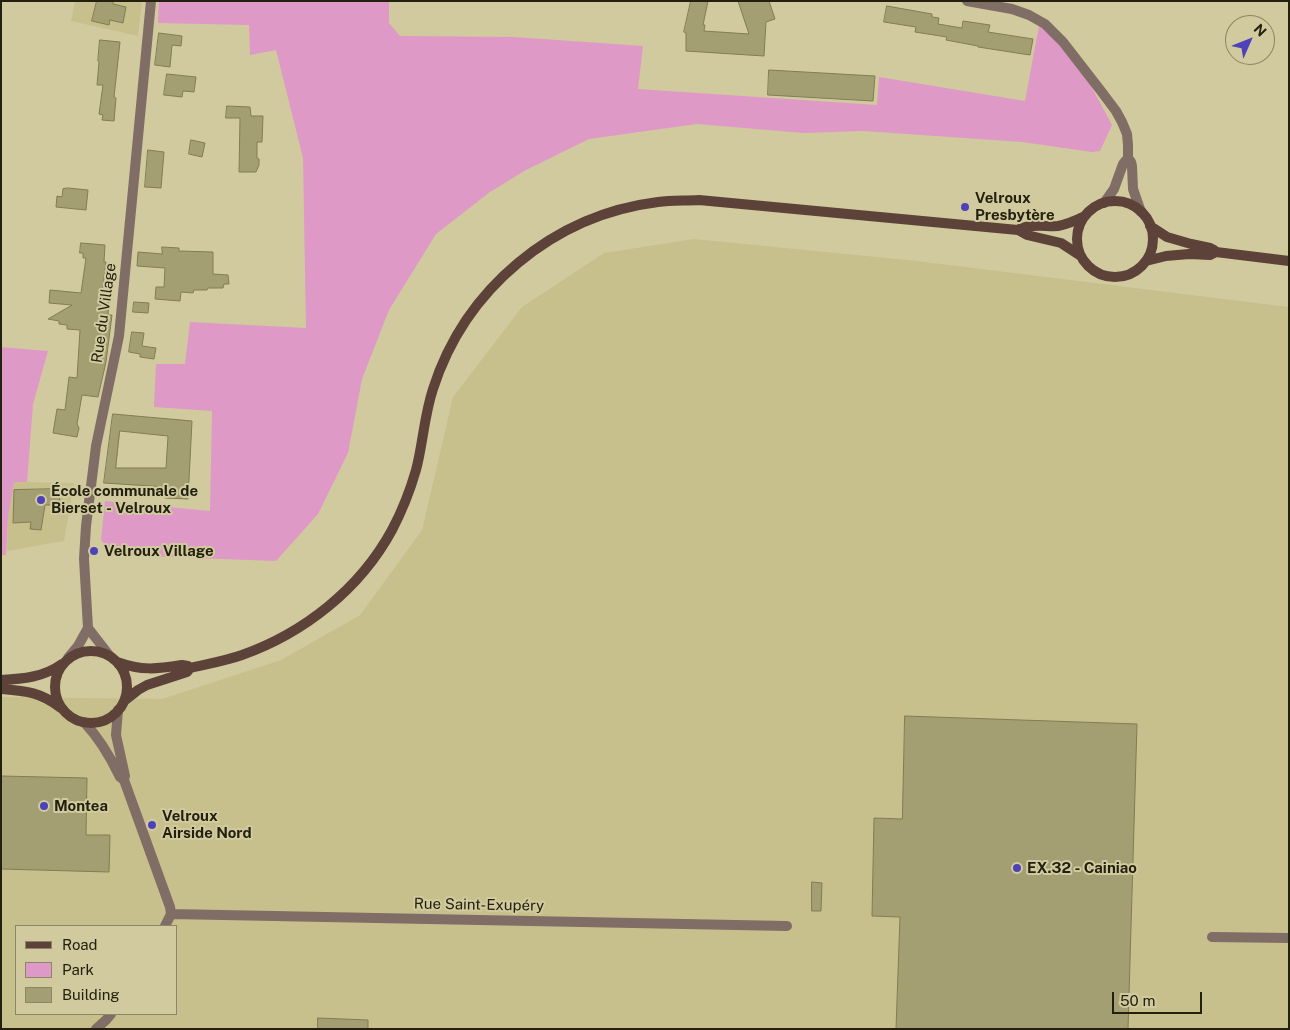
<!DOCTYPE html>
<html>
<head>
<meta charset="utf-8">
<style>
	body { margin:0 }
	#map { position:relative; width:1290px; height:1030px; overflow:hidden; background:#d1ca9e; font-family:"Public Sans",sans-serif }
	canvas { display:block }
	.frame { position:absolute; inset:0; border:2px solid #23200f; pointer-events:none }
	.legend { position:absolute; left:15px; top:925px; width:162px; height:90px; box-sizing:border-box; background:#d1ca9e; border:1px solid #8b8665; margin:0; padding:6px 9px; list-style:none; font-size:15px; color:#23200f }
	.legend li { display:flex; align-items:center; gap:10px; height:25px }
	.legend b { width:25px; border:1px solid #8b8665 }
	.north { position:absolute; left:1225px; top:15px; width:50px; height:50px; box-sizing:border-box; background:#d1ca9e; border:1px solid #8b8665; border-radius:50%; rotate:46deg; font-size:14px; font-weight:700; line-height:20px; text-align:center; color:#23200f }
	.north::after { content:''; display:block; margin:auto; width:18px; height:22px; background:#4d42b9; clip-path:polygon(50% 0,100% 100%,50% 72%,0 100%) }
	.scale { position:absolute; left:1112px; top:992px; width:90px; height:22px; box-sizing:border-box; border:2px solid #23200f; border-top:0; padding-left:6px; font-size:15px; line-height:18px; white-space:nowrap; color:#23200f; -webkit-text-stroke:4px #d1ca9e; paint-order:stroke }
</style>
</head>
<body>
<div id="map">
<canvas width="1290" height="1030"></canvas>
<div class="frame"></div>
<ul class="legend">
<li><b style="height:6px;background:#5d4239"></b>Road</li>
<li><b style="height:14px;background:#df99c6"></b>Park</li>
<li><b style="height:14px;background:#a49e73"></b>Building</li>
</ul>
<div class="north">N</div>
<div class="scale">50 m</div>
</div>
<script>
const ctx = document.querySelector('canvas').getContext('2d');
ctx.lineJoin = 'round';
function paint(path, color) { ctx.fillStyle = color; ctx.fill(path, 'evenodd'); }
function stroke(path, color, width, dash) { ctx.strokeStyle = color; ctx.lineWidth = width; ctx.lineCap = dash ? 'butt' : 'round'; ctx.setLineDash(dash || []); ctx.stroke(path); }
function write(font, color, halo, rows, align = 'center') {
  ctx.font = font + ' "Public Sans",sans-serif'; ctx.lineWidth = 4; ctx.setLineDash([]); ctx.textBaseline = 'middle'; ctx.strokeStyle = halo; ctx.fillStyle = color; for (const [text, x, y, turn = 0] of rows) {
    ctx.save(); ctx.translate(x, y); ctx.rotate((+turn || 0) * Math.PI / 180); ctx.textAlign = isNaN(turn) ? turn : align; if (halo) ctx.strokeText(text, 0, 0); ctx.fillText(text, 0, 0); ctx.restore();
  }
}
const built = new Path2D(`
	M75 1H142L138 36 71 21Z
	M694 239 917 261 1289 307V1029H1V697L162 699 281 660 360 615 422 530 453 397 522 307 604 253ZM16 926H176V1014H16Z
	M14 482 74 483 64 541 7 551 8 517Z`);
const green = new Path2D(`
	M159 1H389V23L400 36 514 37 643 46 638 89 877 105 879 77 1025 101 1039 26 1048 31 1090 84 1112 125 1100 151 1092 152 1022 142 863 131 803 133 697 124 589 139 526 170 490 192 436 234 389 310 362 379 348 453 318 514 276 561 113 555 101 540 105 501 210 511 212 411 154 407 156 364H185L190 322 306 328 303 158 276 50 250 55 249 25 158 23Z
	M1 347 48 351 33 404 27 482H14L8 517 6 555H1Z`);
const building = new Path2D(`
	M97 1H113V4L126 7 123 23 110 20 109 25 92 21Z
	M691 1H708L703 25H705L704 31 749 34 738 1H769L775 19 766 22 764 56 686 51V33L684 32Z
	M887 6 932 14V17L939 18 938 24 962 28 963 21 990 25 988 32 1033 39 1030 55 978 47V46L946 40 947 37 915 32 916 27 884 22Z
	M159 33 182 36 181 46 172 45 170 67 155 65Z
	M100 40 120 42 114 97 116 98 114 121 102 120 103 115 99 114 103 85H97L99 62 98 61Z
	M769 70 875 76 873 101 768 95Z
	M167 74 196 77 194 92 183 91 182 97 164 95Z
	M227 106 250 107 251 116H263L262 142H257V158L259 159V165L256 172H239L240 118H226Z
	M191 140 205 143 202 157 189 154Z
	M148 150 164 152 161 188 145 187Z
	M68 188 88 190 86 210 56 207 57 196 62 197 63 189Z
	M81 243 105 245 104 262H106L102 295 109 296 108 315H112L106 362 98 397 82 395 77 424 79 428 77 437 53 433 57 409 65 410 69 377 77 378 80 330 67 329V325L59 324V321L48 319 72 305 49 303 50 290 81 293 86 258H83V253H80Z
	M162 247 179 248V251L213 252V274L228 275 229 284H224L223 288H208L207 290H194L193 293 181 292 180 301 155 299 156 287H164L165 268 137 266 138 252 162 254Z
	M134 302 149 303 148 313 133 312Z
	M132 332 144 333 142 346 156 348 154 359 140 357V354L129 352Z
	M113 414 192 421 188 499 165 498 166 487 104 483ZM120 431 168 436 166 468H116Z
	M59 489 60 505H45L41 530 30 529 31 522 13 523 14 490Z
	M905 716 1137 724 1128 1029H896L900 917 872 916 874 818 902 819Z
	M1 776 87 778 86 835H110L109 872 1 869Z
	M812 882 822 883 821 911H812Z
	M318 1018 368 1020V1029H318Z`);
const street = new Path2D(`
	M967 1 1012 9 1029 15 1045 24 1063 42 1101 91 1116 111 1122 122 1127 134 1128 145V158L1131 162 1132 166 1133 189 1141 212
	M1104 203 1114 189 1123 164 1128 158
	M109 655 88 628 84 559 86 526 96 446 119 336 151 1
	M68 658 78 646 88 628
	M118 710 116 735 125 776 124 779
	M84 722C100 739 110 756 120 777L124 780 170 907 171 914 165 926
	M171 914 787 926
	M1212 937 1289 938
	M96 1029 106 1020 111 1014`);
const secondary = new Path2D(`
	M1077 239a38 38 0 1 1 76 0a38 38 0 1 1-76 0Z
	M1150 226 1167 237 1191 244 1210 248 1214 250 1216 252
	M1018 230C1028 223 1046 227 1058 226 1068 224 1077 220 1085 216
	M1146 261 1166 256 1189 254 1210 255 1216 252 1289 261
	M55 687a36 36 0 1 1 72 0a36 36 0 1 1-72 0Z
	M117 662C142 671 157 669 182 665L188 666 190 668C207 664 225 661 242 655 304 633 360 589 392 530 402 511 410 491 416 470 423 444 424 416 433 389 465 289 553 215 658 202 672 200 686 201 699 200L1018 230 1027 235 1061 243 1081 256
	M1 680C23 679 44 677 62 664
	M1 689C26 691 41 692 61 708
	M124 701 138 690 147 685 187 672 190 668`);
const markers = [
	[965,207,5,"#4d42b9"],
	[41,500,5,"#4d42b9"],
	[94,551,5,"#4d42b9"],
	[44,806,5,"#4d42b9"],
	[152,825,5,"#4d42b9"],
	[1017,868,5,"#4d42b9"]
];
const poiNames = [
	["Velroux",975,198],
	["Presbytère",975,215],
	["École communale de",51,491],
	["Bierset - Velroux",51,508],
	["Velroux Village",104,551],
	["Montea",54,806],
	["Velroux",162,816],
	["Airside Nord",162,833],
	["EX.32 - Cainiao",1027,868]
];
const streetNames = [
	["Rue du Village",104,313,-82],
	["Rue Saint-Exupéry",479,905,1]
];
paint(built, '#c7c08c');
paint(green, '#df99c6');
paint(building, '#a49e73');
stroke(building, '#837c53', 1);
stroke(street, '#806d66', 10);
stroke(secondary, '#5d4239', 10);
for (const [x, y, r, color] of markers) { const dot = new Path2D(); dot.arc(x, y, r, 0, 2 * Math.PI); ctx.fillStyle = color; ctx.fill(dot); stroke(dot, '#d1ca9e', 2); }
write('bold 15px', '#23200f', '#d1ca9e', poiNames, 'left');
write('15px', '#23200f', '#d1ca9e', streetNames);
</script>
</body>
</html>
